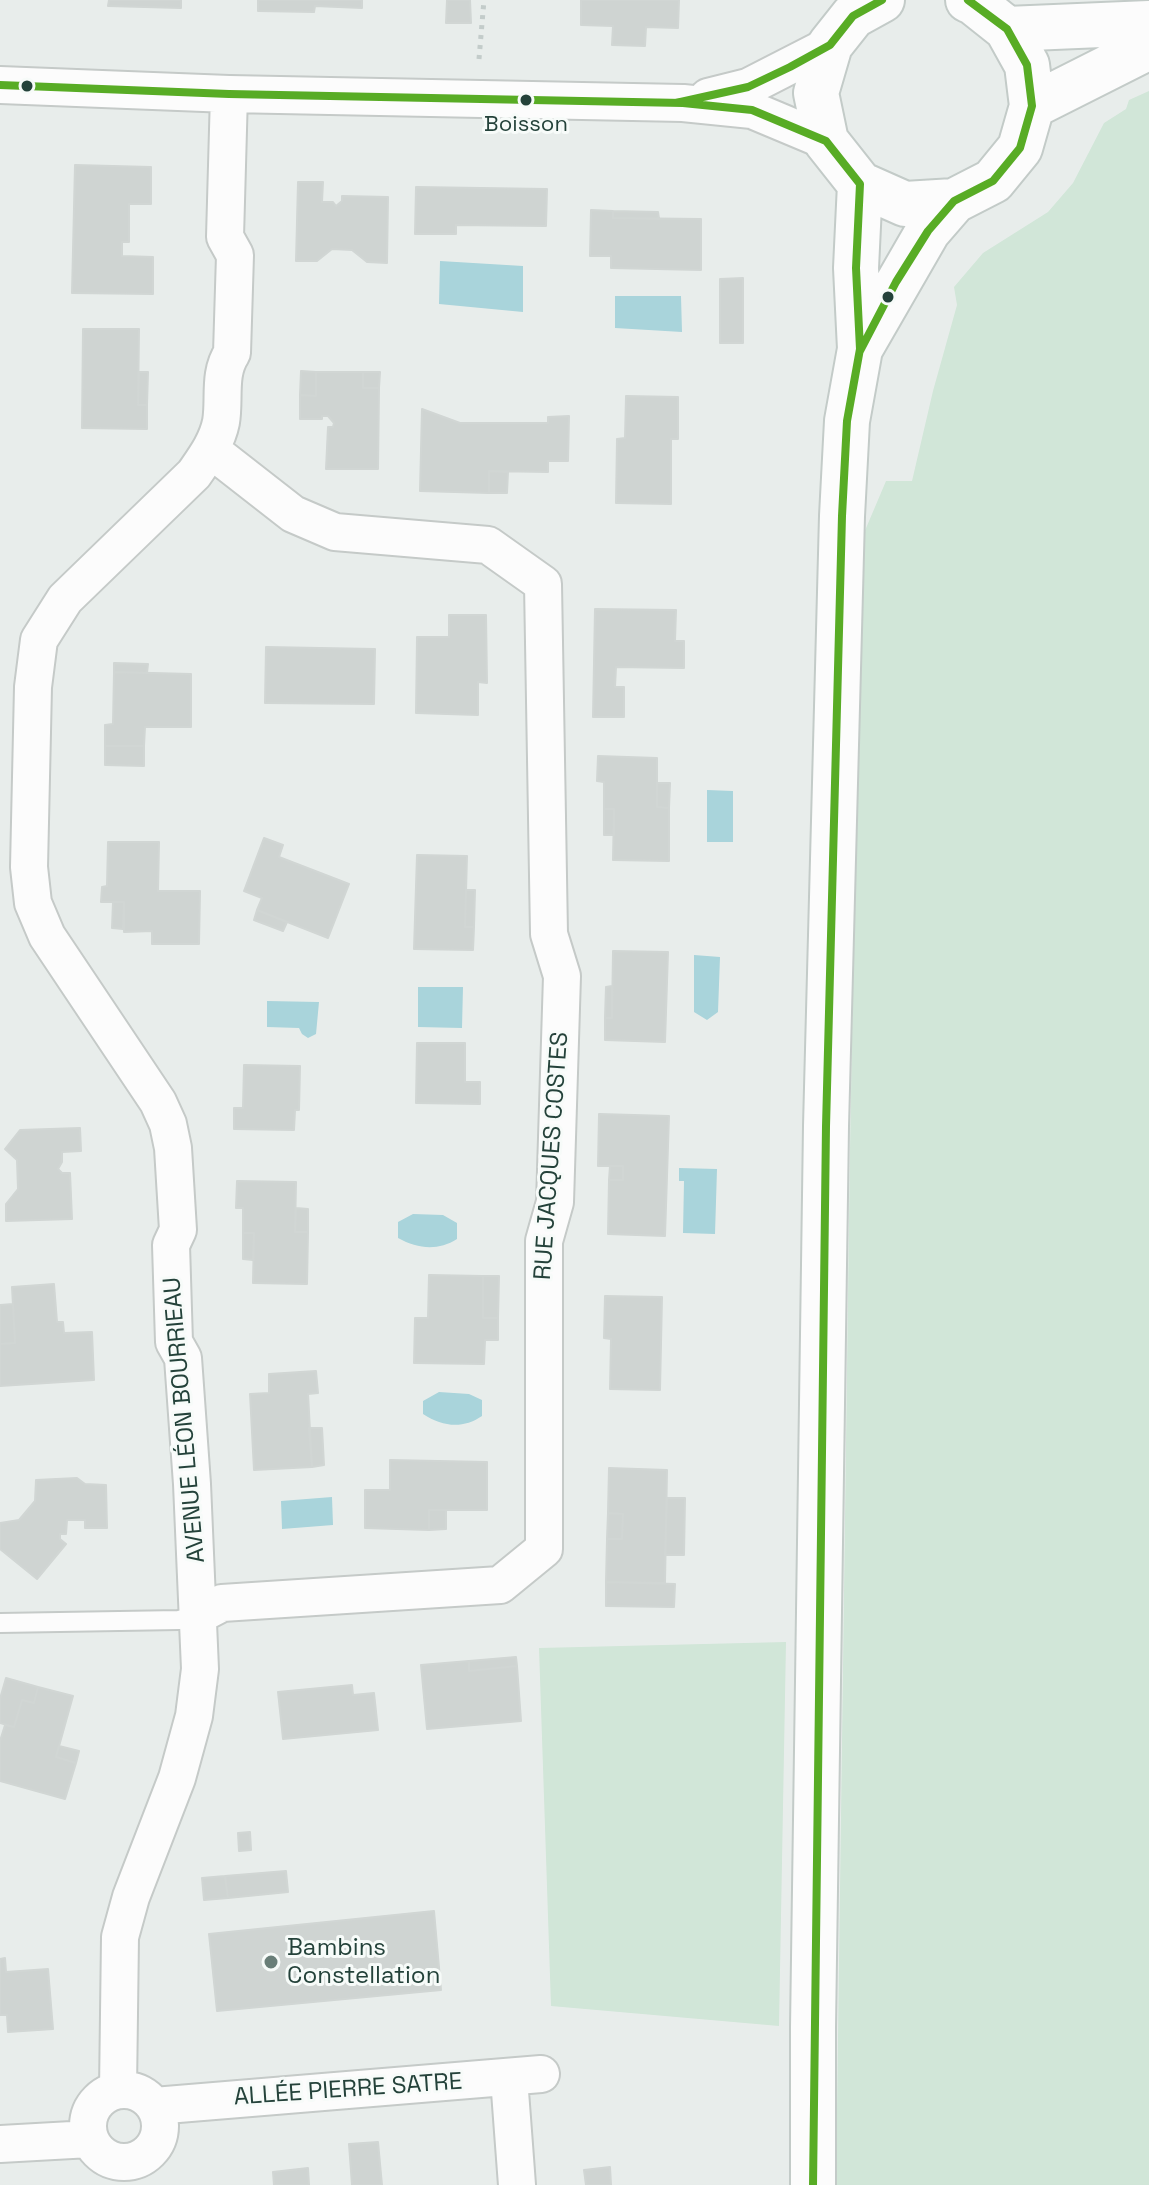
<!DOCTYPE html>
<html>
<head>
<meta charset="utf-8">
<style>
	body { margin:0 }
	canvas { display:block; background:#e8edeb }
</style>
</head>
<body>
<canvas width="1149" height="2185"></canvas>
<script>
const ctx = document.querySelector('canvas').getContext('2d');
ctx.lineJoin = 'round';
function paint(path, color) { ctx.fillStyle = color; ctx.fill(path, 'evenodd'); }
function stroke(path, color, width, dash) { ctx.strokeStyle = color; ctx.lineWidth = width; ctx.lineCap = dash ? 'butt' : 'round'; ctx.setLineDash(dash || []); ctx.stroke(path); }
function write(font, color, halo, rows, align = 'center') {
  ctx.font = font + ' "Space Grotesk",sans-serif'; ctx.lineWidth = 6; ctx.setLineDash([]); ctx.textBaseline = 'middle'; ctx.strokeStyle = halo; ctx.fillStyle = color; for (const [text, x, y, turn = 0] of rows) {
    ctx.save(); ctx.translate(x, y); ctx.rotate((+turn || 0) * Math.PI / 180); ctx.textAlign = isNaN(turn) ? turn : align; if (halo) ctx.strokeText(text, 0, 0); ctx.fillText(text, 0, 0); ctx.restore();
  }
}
const green = new Path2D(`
	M1149 91V2185H836L850 1149 861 540 886 481H912L933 391 957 305 954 287 983 253 1048 212 1073 183 1104 123 1126 109 1129 100Z
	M786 1642 779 2026 551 2006 539 1648Z`);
const water = new Path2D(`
	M440 261 523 266V312L439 304Z
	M615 296H681L682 332 615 328Z
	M707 790 733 791V842H707Z
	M694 955 720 957 718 1012 707 1020 694 1012Z
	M418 987H463L462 1028 418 1027Z
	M267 1001 319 1002 316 1034 308 1038 302 1034 299 1028 267 1027Z
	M679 1168 717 1169 715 1234 683 1233 684 1181H679Z
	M413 1214 443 1215 457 1223V1239C438 1251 418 1249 398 1238V1222Z
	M439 1392 469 1394 482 1400V1416C463 1429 443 1427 423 1414V1401Z
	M332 1497 333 1525 282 1529 281 1501Z`);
const building = new Path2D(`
	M109 0H181V8L108 6Z
	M258 0H362V8L315 6 314 12 258 11Z
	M447 0H470L471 23H446Z
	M581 0H679L678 28 646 27 645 46 612 45 613 26 581 25Z
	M75 165 151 167V204H129V242H122V256L153 257V294L72 293Z
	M298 182H323L322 202H333L336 206 342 201V196L388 197 387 263 367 262 352 250 332 249 317 261H296Z
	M416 187 547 189 546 226 456 225V234H415Z
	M591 210 613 211V218L701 219V270L611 268V256H590Z
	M613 211 658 212 659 219 613 218Z
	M743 278V343H720V279Z
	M83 329H139L138 405H147V429L82 428Z
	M301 371 316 372V396L300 395Z
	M139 372H148L147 405H138Z
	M316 372H363V388H379L378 469H326L328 427H333L334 423 328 416H322V419H300V395L316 396Z
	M363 372H380L379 388H363Z
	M626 396 678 397V439H671V504L616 503 617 439 625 438Z
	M422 409 460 423H548V417L569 416 568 461H548V472L489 471V493L420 491Z
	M489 471 508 472 507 493H489Z
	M595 609 676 610 675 641H684V668L616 667 615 687H624V717H593Z
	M449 615H486L487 683 478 682V715L416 713 417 637H449Z
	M266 647 375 649 374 704 265 703Z
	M114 663 148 664 147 673 114 672Z
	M114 672 191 674V727H145L144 746H105V725L113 724Z
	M105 746H144V766L105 765Z
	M598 756 657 758V807L669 808V861L613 860 614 809H604V782L597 781Z
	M657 783H670L669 808 657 807Z
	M604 809H614V835H604Z
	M264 838 283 845 279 857 349 884 328 938 257 910 262 898 244 891Z
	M108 842H159L158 891H200L199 944H152V931L124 932V902H101L102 887 107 886Z
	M417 855 467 856 465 927H474L473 950 414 949Z
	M466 890H475L474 927H465Z
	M113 902H124L123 929 112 928Z
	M257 910 287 922 283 931 254 920Z
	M613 951 668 952 665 1042 605 1040V1018H612Z
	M612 986V1018H605L606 987Z
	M417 1043H465V1082H480V1104L416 1103Z
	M244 1065 300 1066 299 1110H295L294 1130 234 1129V1108H243Z
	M599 1114 669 1116 665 1236 608 1234 609 1180H623V1166H598Z
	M80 1128 81 1151 62 1152V1162L58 1169 62 1173H70L72 1219 6 1221V1204L18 1189 17 1160 5 1149 20 1130Z
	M610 1166H623V1180H609Z
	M237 1181 296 1182 295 1232H308L307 1284 253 1283 254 1233H243V1208H236Z
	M296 1208 308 1209V1232H295Z
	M243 1233H254L253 1260 243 1259Z
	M429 1275 483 1276V1318H498V1340H485L484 1364 414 1363 415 1318H428Z
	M483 1276H499L498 1318H483Z
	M54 1284 57 1322H63L64 1333 92 1332 94 1380 0 1386V1344L15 1343 12 1287Z
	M605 1296 662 1297 660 1390 610 1389 611 1339 604 1338Z
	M13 1304 15 1343 0 1344V1305Z
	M316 1371 318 1393 308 1394 312 1467 254 1470 250 1394 269 1393V1374Z
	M309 1428H322L324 1465 312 1467Z
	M390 1460 487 1462V1510H429V1530L365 1528V1490H390Z
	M609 1468 667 1470 665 1583 606 1582 607 1539H622L623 1514 608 1513Z
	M77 1478 85 1484 106 1485 107 1528H85V1520H67L66 1534H60V1539L66 1544 37 1579 0 1549V1523L19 1520 35 1501 36 1480Z
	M667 1498H685L684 1555H665Z
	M429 1510H446V1529L429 1530Z
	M608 1513 623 1514 622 1539H607Z
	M606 1582 675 1584 674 1607 606 1606Z
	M516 1657 517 1666 469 1671V1661Z
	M469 1661V1671L517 1666 521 1721 427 1729 421 1665Z
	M6 1678 38 1687 34 1703 22 1700 14 1727 0 1723V1699Z
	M352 1685 353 1695 374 1693 378 1730 283 1739 278 1692Z
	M38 1687 73 1696 56 1757 76 1763 65 1799 0 1781V1741L5 1725 14 1727 22 1700 34 1703Z
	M59 1746 79 1751 76 1763 56 1757Z
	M250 1832 251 1850 239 1851 238 1833Z
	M286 1871 288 1892 228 1898 225 1876Z
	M225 1876 228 1898 204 1900 202 1878Z
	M434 1911 441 1990 217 2011 209 1934Z
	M5 1958 6 1972 48 1969 53 2029 8 2032 7 2015H0V1959Z
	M378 2142 382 2185H352L349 2144Z
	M610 2167 611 2185H586L584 2170Z
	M308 2168 309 2185H274L273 2172Z`);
const path = new Path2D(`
	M479 59 484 0`);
const lane = new Path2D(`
	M0 1623 179 1620 199 1615`);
const street = new Path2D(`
	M0 85 229 94 683 103 752 110 826 141
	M708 97 748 87 830 45
	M199 1615 222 1603 500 1585 544 1549V1241L555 1202 562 976 549 934 543 584 488 545 335 532 293 514 211 450
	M509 2078 517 2185
	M118 2090 120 1937 131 1897 177 1778 194 1716 200 1669 192 1484 183 1358 174 1342 171 1245 178 1230 173 1148 168 1124 158 1102 47 936 33 903 29 867 33 687 39 640 65 599 194 474C205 458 217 442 221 422 225 399 218 374 232 353L235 255 225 237 229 94
	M88 2126a36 36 0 1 1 72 0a36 36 0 1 1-72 0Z
	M154 2106 541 2074
	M0 2144 90 2139`);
const secondary = new Path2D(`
	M882 0 853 16 830 45 816 93 826 141 860 184 905 204 954 201 993 181 1020 148 1032 106 1027 65 1007 29 973 2 968 0
	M1007 29 1149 23
	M1032 106 1149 47
	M860 349 928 231 954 201
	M813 2185V2027L826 1126 842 516 847 421 860 349 856 268 860 184`);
const bus1 = new Path2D(`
	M0 85 229 94 683 103 752 110 826 141 860 184 856 268 860 349 847 421 842 516 826 1126 813 2185
	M676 103 748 87 790 67 830 45 853 16 882 0
	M860 351 896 282 928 231 954 201 993 181 1020 148 1032 106 1027 65 1007 29 968 0`);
const markers = [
	[27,86,7,"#24423a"],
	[526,100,7,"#24423a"],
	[888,297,7,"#24423a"],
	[271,1962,8,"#697e78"]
];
const busNames = [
	["Boisson",526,125]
];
const streetNames = [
	["RUE JACQUES COSTES",552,1156,-86],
	["AVENUE LÉON BOURRIEAU",185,1420,-95],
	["ALLÉE PIERRE SATRE",348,2090,-4]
];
const poiNames = [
	["Bambins",287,1948],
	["Constellation",287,1976]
];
paint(green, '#d1e6d8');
paint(water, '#a9d4db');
paint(building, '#cfd4d2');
stroke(building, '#d1d6d4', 2);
stroke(lane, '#c5cac8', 22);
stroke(street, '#c5cac8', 40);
stroke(secondary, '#c3cbc8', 48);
stroke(path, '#c3ccca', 5, [4, 6]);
stroke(lane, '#fcfcfc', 18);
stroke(street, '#fcfcfc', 36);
stroke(secondary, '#fcfcfc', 44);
stroke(bus1, '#58ac25', 8);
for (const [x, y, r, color] of markers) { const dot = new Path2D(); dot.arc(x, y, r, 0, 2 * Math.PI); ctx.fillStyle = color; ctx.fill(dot); stroke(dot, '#f7fbf9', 3); }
write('22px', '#24423a', '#f7fbf9', busNames);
write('24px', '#24423a', '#f7fbf9', streetNames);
write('24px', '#24423a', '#f7fbf9', poiNames, 'left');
</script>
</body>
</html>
